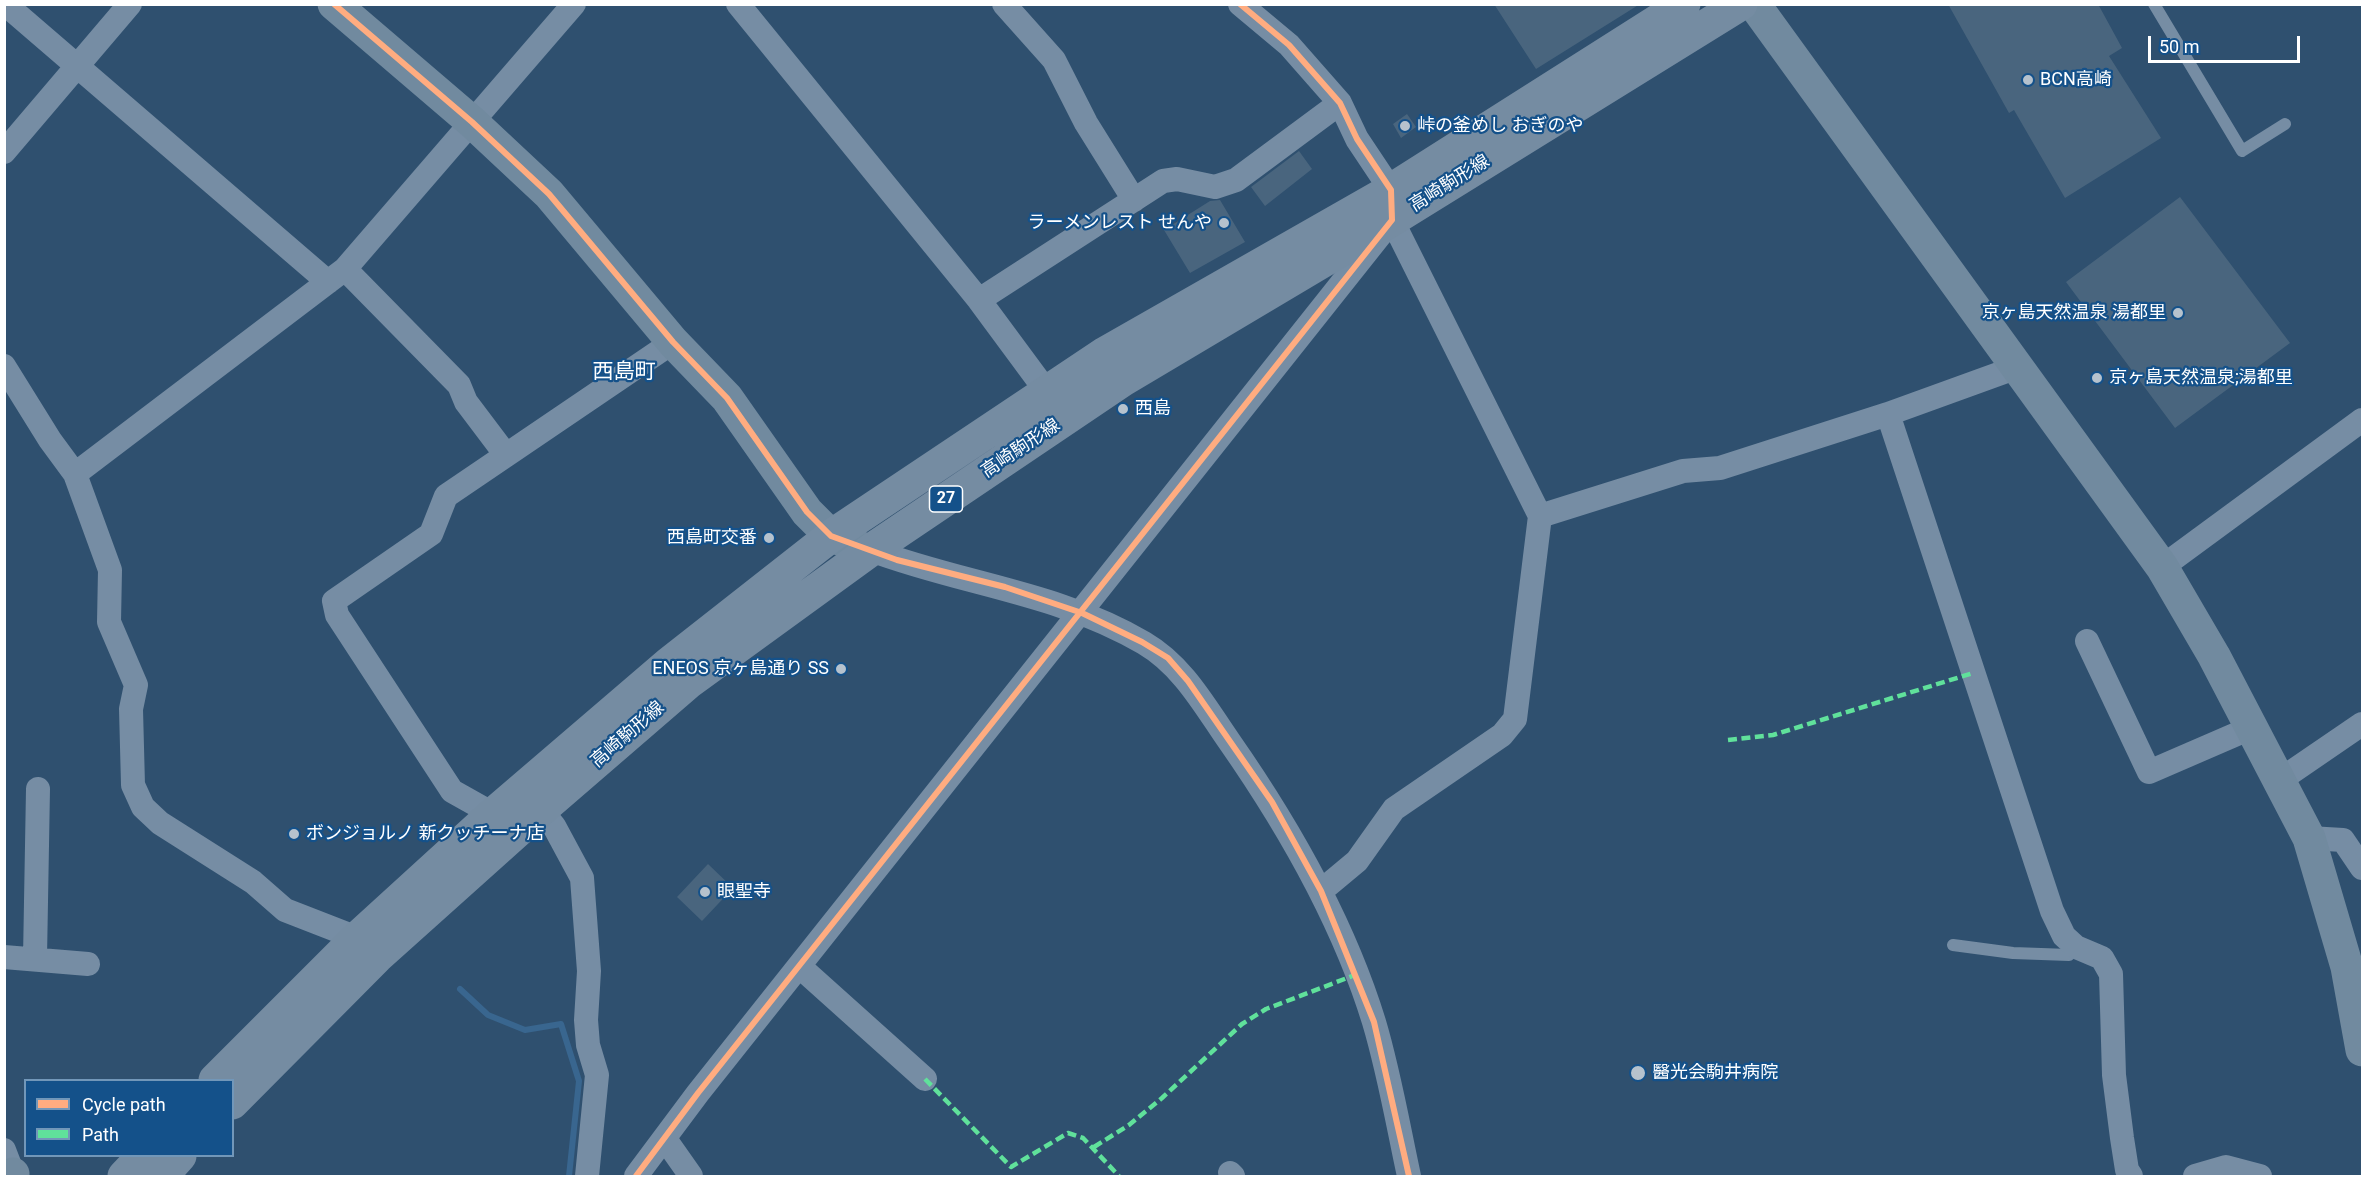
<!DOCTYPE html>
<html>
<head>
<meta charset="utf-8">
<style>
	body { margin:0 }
	#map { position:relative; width:2367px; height:1181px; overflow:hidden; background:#2f506f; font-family:Roboto,sans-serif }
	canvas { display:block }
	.frame { position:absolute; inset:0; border:6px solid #fff; pointer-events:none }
	.legend { position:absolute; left:24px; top:1079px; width:210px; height:78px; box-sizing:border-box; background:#14518a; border:2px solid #7297b9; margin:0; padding:8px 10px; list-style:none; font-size:18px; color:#fff }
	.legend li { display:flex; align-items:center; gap:12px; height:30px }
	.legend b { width:30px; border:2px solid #7297b9 }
	.scale { position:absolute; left:2148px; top:36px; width:152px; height:27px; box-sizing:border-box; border:3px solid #fff; border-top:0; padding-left:8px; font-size:18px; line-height:21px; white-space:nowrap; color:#fff; -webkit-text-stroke:4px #14518a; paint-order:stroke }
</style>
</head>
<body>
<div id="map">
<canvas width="2367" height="1181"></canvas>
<div class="frame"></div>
<ul class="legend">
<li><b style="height:8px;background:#ffac80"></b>Cycle path</li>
<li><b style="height:8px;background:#60e19b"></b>Path</li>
</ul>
<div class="scale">50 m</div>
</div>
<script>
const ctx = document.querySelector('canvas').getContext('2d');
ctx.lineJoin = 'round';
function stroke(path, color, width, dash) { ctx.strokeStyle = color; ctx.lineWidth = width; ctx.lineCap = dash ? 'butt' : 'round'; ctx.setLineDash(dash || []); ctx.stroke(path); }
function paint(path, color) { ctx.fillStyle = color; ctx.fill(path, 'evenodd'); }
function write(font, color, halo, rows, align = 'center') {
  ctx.font = font + ' Roboto,"Noto Sans JP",sans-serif'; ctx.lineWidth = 4.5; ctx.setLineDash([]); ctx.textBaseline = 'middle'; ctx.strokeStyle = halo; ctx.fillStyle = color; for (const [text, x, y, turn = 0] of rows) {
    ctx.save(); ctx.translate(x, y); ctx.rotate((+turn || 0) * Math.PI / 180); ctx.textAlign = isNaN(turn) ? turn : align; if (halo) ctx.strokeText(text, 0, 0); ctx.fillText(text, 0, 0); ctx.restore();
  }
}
const stream = new Path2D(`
	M460 989 488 1015 525 1030 561 1024 579 1081 569 1176`);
const building = new Path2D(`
	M1494 4H1640L1536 69Z
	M1948 4H2098L2122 48 2109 56 2161 138 2065 198 2014 110 2009 113Z
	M1407 114 1416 127 1401 138 1393 124Z
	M1299 151 1312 169 1265 206 1251 187Z
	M2180 197 2290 343 2175 428 2066 282Z
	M1220 200 1245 242 1190 273 1164 230 1210 201Z
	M708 864 733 888 702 921 677 897Z`);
const lane = new Path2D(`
	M2154 4 2242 151 2285 124
	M1953 945 2013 953 2069 955 2076 947`);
const street = new Path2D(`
	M5 4 328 282
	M738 4 979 300 1047 392
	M1004 4 1054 60 1086 123 1134 200
	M4 152 130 4
	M345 269 459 385 466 402 506 455
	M979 300 1163 181 1177 179 1215 187 1236 180 1340 103
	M4 366 50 440 75 474 110 570 109 622 136 685 131 709 133 785 143 807 160 823 253 882 285 910 357 938
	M1888 414 2052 911 2064 936 2076 947 2102 958 2111 974 2114 1075 2122 1138 2127 1170 2131 1176
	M75 474 345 269 574 4
	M1540 516 1683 471 1720 468 1888 414 2015 368
	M871 550C961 584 1060 593 1144 643 1183 666 1204 705 1229 741 1289 827 1343 921 1374 1022 1389 1072 1398 1125 1409 1176
	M2162 567 2362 420
	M2087 641 2149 772 2253 727
	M2280 780 2362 724
	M541 810 554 826 582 878 589 971 586 1020 588 1045 597 1075 587 1176
	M493 814 452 791 337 615 334 601 431 534 446 496 673 342
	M2309 838 2343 840 2362 868
	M1321 891 1357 861 1394 809 1502 735 1515 719 1540 516 1392 220
	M4 957 88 964
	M35 958 38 789
	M799 966 925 1079
	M665 1139 691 1176
	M4 1150 14 1176
	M1230 1173 1233 1176
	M636 1176 698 1093 1392 220 1391 190 1357 139 1340 103 1289 45 1240 4
	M2195 1176 2226 1167 2260 1176`);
const secondary = new Path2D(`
	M334 4 472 122 549 194 673 342 727 398 807 512 831 536 856 545
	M1754 4 2162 567 2214 656 2309 838 2347 967 2362 1050
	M10 1176 13 1174`);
const primary = new Path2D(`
	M215 1080 357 938 493 814 668 664 831 536 1105 353 1391 190 1684 4
	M232 1103 377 957 541 810 688 683 871 550 1123 380 1392 220 1741 4
	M124 1176 143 1156
	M162 1176 180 1156`);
const quiet = new Path2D(`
	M1728 740 1773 735 1973 673
	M925 1079 1011 1167 1068 1133 1083 1138 1119 1176
	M1094 1147 1129 1125 1162 1098 1242 1024 1266 1009 1355 975`);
const cycleway = new Path2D(`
	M334 4 472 122 549 194 673 342 727 398 807 512 831 536 897 560 1005 587 1082 613 1142 642 1168 658 1188 681 1272 802 1321 891 1374 1022 1409 1176
	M636 1176 698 1093 1392 220 1391 190 1357 139 1340 103 1289 45 1240 4`);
const markers = [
	[2028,80,6,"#b6c2cd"],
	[1405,126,6,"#b6c2cd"],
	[1224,223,6,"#b6c2cd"],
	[2178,313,6,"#b6c2cd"],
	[2097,378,6,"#b6c2cd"],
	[1123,409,6,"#b6c2cd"],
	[769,538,6,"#b6c2cd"],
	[841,669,6,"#b6c2cd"],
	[294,834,6,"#b6c2cd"],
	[705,892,6,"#b6c2cd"],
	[1638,1073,8,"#b6c2cd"]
];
const shields = [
	[946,499,33]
];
const shieldNames = [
	["27",946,499]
];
const poiNames = [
	["BCN高崎",2040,80],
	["峠の釜めし おぎのや",1417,126],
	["ラーメンレスト せんや",1212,223,"right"],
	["京ヶ島天然温泉 湯都里",2166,313,"right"],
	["京ヶ島天然温泉;湯都里",2109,378],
	["西島",1135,409],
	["西島町交番",757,538,"right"],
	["ENEOS 京ヶ島通り SS",829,669,"right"],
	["ボンジョルノ 新クッチーナ店",306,834],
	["眼聖寺",717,892],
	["醫光会駒井病院",1652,1073]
];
const streetNames = [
	["高崎駒形線",1450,184,-32],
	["高崎駒形線",1021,449,-34],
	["高崎駒形線",628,735,-41]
];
const quarterNames = [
	["西島町",624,373]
];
stroke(stream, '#39668f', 6);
paint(building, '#49657e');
stroke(lane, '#768da4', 12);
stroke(street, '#768da4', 24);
stroke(secondary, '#718a9f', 33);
stroke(primary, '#758ca2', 33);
stroke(quiet, '#60e19b', 4.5, [9, 4.5]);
stroke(cycleway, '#ffac80', 6);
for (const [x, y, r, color] of markers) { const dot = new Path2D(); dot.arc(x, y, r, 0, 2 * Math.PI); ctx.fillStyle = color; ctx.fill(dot); stroke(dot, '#14518a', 2); }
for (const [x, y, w] of shields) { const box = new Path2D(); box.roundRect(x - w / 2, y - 13, w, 26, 4.5); ctx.fillStyle = '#14518a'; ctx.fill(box); stroke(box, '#fff', 1.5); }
write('bold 16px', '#fff', null, shieldNames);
write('18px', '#fff', '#14518a', poiNames, 'left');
write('18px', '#fff', '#14518a', streetNames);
write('21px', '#fff', '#14518a', quarterNames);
</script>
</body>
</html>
